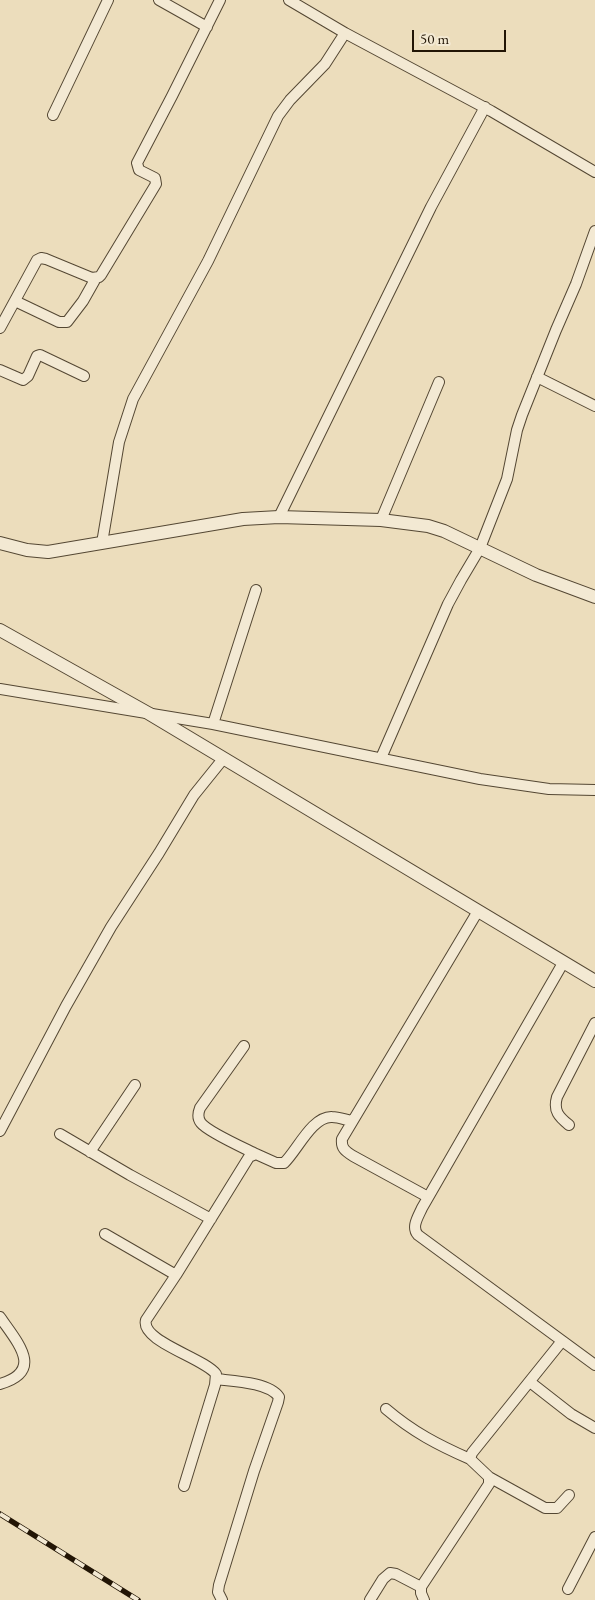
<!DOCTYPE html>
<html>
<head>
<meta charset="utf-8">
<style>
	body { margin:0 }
	#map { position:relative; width:595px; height:1600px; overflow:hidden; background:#ecddbc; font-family:"EB Garamond",serif }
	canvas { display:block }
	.scale { position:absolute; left:412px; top:30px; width:94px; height:22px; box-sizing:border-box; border:2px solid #221505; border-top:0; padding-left:6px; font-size:15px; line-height:18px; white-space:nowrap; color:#221505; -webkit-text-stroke:4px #f3e9d3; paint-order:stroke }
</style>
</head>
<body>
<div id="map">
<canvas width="595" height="1600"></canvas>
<div class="scale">50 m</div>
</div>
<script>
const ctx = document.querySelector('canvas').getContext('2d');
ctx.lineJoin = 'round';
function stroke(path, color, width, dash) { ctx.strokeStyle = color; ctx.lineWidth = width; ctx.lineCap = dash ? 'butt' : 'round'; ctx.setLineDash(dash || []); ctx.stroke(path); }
const minor = new Path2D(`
	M159 0 207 27
	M289 0 345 33 491 111 595 172
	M53 115 108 0
	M15 301 59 322H67L83 301 96 278
	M0 328 37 260 41 258 46 259 92 278 99 277 101 275 156 184 155 178 139 170 137 163 172 96 220 0
	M0 370 23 380 28 376 37 356 40 355 84 376
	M537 377 595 406
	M279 517 431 207 485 107
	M381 520 439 382
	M102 543 119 442 133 399 208 261 278 116 290 100 325 64 345 33
	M0 689 213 724 480 779 549 789 595 790
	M213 724 256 590
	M381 758 448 604 461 580 480 548 507 479 517 430 522 415 556 330 576 284 595 231
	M563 963 422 1208C418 1217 411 1227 418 1235L595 1365
	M244 1046 200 1108C198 1113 197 1118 201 1123 208 1132 244 1148 256 1154
	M569 1125C559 1117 553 1111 557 1097L595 1023
	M0 1131 66 1006 111 927 159 853 194 795 223 759
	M60 1134 130 1175 211 1219
	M90 1152 135 1085
	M428 1197 353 1156C345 1151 341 1148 342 1139L478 911
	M105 1234 176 1275
	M0 1317C17 1342 45 1371 0 1384
	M216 1379C232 1381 269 1382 279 1397L278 1402 254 1471 219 1585 218 1592 222 1600
	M530 1382 571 1414 595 1428
	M386 1409C413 1432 438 1445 470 1459
	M489 1477 545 1508H557L569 1495
	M184 1486 215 1385 216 1374C204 1358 140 1341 146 1320L176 1275 249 1157 256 1154 276 1163H284C297 1151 312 1116 332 1117 339 1117 346 1120 352 1121
	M568 1589 595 1537
	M370 1600 383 1579 390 1573 396 1574 421 1587
	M424 1600 421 1593V1587L489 1484V1477L470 1459 472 1453 562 1341`);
const tertiary = new Path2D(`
	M0 543 27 550 48 552 243 519 279 517 381 520 428 526 444 531 536 575 595 597
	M0 630 148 713 595 981`);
const rail = new Path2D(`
	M0 1514 138 1600`);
stroke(minor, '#544733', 12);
stroke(tertiary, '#544733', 14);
stroke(minor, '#f3e9d3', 10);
stroke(tertiary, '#f3e9d3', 12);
stroke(rail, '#221505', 5.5);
stroke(rail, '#f3e9d3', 4, [11]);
</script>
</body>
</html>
